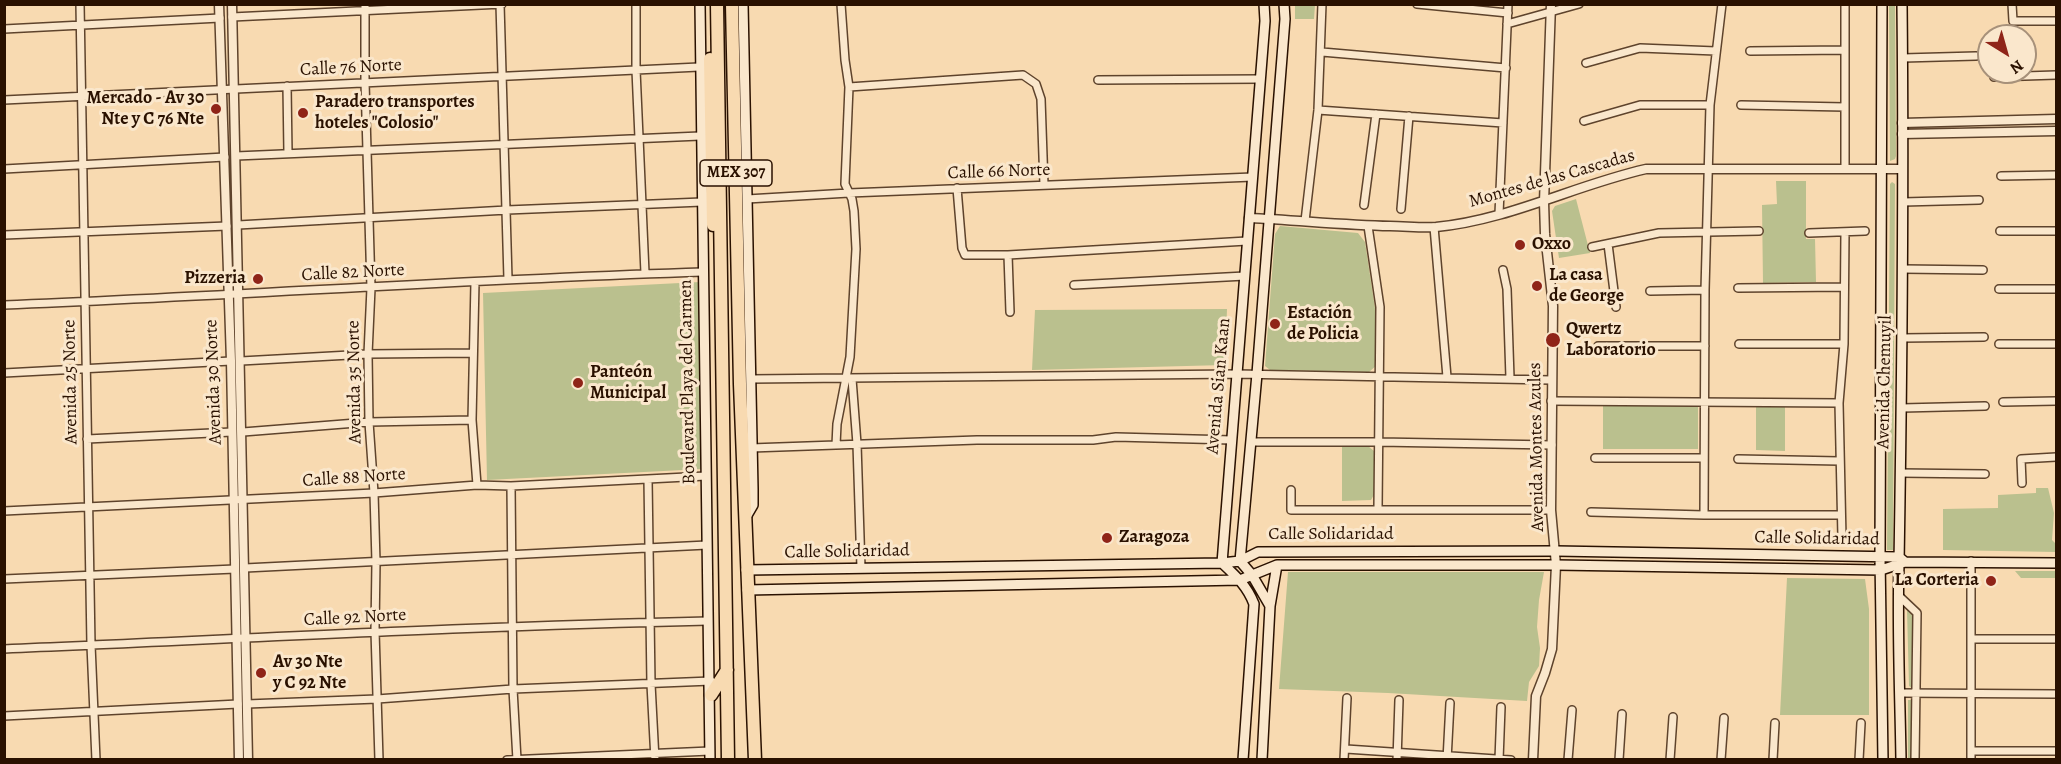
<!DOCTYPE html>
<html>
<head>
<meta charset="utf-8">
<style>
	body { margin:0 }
	#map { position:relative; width:2061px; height:764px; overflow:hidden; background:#f8dab1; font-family:Alegreya,serif }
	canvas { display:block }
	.frame { position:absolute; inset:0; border:6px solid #2a1100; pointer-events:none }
	.north { position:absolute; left:1977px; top:24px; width:60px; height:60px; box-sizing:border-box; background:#fae7cc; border:2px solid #a7917a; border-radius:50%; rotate:143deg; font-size:16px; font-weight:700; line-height:24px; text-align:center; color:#2a1100 }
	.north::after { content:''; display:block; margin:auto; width:21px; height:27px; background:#8f2418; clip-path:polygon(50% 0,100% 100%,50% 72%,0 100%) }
</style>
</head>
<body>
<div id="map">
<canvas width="2061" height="764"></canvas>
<div class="frame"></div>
<div class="north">N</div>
</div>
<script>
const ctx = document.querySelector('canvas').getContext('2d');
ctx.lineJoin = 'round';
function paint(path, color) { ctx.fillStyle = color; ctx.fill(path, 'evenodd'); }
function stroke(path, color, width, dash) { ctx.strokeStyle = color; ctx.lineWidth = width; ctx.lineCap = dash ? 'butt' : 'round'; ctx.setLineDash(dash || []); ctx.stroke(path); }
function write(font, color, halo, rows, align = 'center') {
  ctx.font = font + ' Alegreya,serif'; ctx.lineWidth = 6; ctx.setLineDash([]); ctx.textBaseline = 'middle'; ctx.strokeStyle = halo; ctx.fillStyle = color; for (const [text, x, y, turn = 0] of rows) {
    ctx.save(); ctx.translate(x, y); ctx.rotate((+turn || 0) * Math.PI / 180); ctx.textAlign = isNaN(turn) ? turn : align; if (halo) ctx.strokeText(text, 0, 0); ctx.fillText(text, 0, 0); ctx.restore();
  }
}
const green = new Path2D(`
	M1295 5H1315L1314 19H1295Z
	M1889 5H1895L1896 156 1895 159 1890 161Z
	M1776 181H1806V239H1815L1816 282 1763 283 1762 205 1777 204Z
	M1892 182 1895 184 1893 550H1887L1890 184Z
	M1576 199 1590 253 1559 258 1552 211 1555 206Z
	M1280 226 1358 233 1365 242 1375 308 1377 365 1369 372 1270 370 1265 366 1275 234Z
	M700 282 703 469 487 480 483 293Z
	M1227 309 1225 365 1032 370 1035 310Z
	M1603 406H1698V449H1603Z
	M1756 407H1785V451L1756 450Z
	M1342 446H1368L1374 451 1375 493 1371 500 1342 501Z
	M2036 488H2048L2054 513 2052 540 2056 544V552L1943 550V509L1998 508V495L2036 493Z
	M2015 571H2056V578H2021Z
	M1288 572H1544L1539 600 1537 627 1540 648 1539 666 1529 682 1527 701 1388 693 1279 689Z
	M1787 578 1865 579 1869 609V715H1780Z
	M1907 610 1914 617V686L1912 688 1909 686Z
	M1908 700H1913L1911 759H1908Z`);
const minor = new Path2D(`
	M80 4 91 645 96 760
	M365 4V82L371 288 368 354 369 422 374 493 376 562 375 631 379 760
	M500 4 508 279
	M636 4V70L645 273
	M1417 4 1508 13
	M1845 4V169
	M2012 4 2013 21H2056
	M232 17 502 4
	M1507 24 1579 4
	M4 29 220 18
	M1750 51 1845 50
	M1322 52 1506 68
	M1903 58 1976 56
	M1586 63 1640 48 1716 51
	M1994 77 2056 75
	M1098 80 1260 79
	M287 86 288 153
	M849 87 1023 75 1036 84 1041 99 1044 185
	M4 100 699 67
	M1741 105 1845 107
	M1318 110 1503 123
	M1584 121 1640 105H1710
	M236 156 700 136
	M4 169 225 157
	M2001 176 2056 175
	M957 188 962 248 965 255H1008L1247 241
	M747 199 849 193 1253 177
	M1903 202 1979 200
	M1364 205 1376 114
	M1401 209 1409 116
	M1499 214 1508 4
	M1305 221 1318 110 1322 4
	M238 225 507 210 702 202
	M1368 226 1380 307 1378 508
	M1434 227 1447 377
	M2000 231H2056
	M1809 233 1865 231
	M4 235 227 226
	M1608 244 1616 307
	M1592 247 1659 233 1759 231
	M1008 255 1010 312
	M1903 269 1983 270
	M1503 270 1507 289 1510 378
	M475 282 472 420 477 485
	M1074 285 1245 276
	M1738 288 1844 287
	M1999 289H2056
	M1650 291 1705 290
	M4 305C237 296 470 279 703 272
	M1903 338 1984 337
	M1739 344H1844
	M1999 344H2056
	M1598 346H1705
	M241 361 368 354 473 353
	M4 373 231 361
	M751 379 1237 374 1551 380
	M852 379 857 444 861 568
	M1551 401 1839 403
	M2003 402 2056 401
	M1902 408 1985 406
	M243 432 369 422 472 420
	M87 439 232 432
	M1251 442H1379L1552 445
	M836 445 837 424 850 357 856 249 854 211 852 199 845 184 849 87 845 60 841 4
	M751 448 977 440H1093L1116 437 1232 440
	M1595 458H1703
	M1738 459 1839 461
	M1900 473 1985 474
	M648 479 651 684 655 760
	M2022 483 2021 459 2056 457
	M511 486 513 689 517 760
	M1291 490V510H1551
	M4 511 374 493 477 485 511 486 706 476
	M1591 512 1704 515H1841
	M1704 515 1705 290 1710 105 1722 4
	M1842 538 1839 403 1844 344 1845 232
	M245 568 707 545
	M4 579 235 569
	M1899 596 1917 613 1915 760
	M1972 639H2056
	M4 649C239 639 473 626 708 621
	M1900 693 2056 694
	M247 704 377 699 513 689 711 681
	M4 716 238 704
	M1346 749 1511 760
	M1971 751H2056
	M507 760 710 751
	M1344 760 1347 698
	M1397 760 1399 700
	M1447 760 1450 703
	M1499 760 1501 707
	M1568 760 1572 710
	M1619 760 1622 714
	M1670 760 1673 717
	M1721 760 1724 718
	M1773 760 1775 723
	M1859 760 1861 723
	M1971 760V561`);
const tertiary = new Path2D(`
	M219 4 231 361 239 760
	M232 4 248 760
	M1902 123 2056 119
	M1902 134 2056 131
	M1249 218C1296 220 1343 225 1390 226 1405 226 1421 228 1436 227 1509 220 1575 185 1646 169H1901
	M1533 760 1536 696 1545 673 1552 649 1556 565 1551 510 1553 306 1545 234 1544 202 1551 4`);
const secondary = new Path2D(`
	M700 4 710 760
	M743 4 753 489V505L746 517
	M1882 4 1880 557 1883 760
	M746 570 1222 563 1240 561 1258 552 1556 551 1899 557 1905 562
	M747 590 1240 580 1277 565H1556L1881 570 1905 562 2056 563
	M1270 606 1252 575 1240 561 1257 374 1285 19 1284 4
	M1243 760 1254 604C1247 586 1236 576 1222 563L1265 21 1264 4
	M1262 760 1270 606 1277 565
	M1901 760C1900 694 1897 629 1899 564 1902 377 1904 191 1902 4`);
const trunk = new Path2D(`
	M717 4 728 760
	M732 4 740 384 755 760
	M710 59 713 225
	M711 695 727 670`);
const markers = [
	[216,109,6,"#8f2418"],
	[303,113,6,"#8f2418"],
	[1520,245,6,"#8f2418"],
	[258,279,6,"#8f2418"],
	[1537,286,6,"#8f2418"],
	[1275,324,6,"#8f2418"],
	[1553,340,8,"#8f2418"],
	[578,383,6,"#8f2418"],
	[1107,538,6,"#8f2418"],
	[1991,581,6,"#8f2418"],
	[261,673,6,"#8f2418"]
];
const shields = [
	[736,173,72]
];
const shieldNames = [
	["MEX 307",736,173]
];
const streetNames = [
	["Calle 76 Norte",351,68,-3],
	["Calle 66 Norte",999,172,-2],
	["Montes de las Cascadas",1552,179,-16],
	["Calle 82 Norte",353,273,-3],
	["Avenida 25 Norte",71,382,-91],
	["Avenida 30 Norte",214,382,-92],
	["Avenida 35 Norte",355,382,-91],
	["Boulevard Playa del Carmen",688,382,-91],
	["Avenida Chemuyil",1885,382,-89],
	["Avenida Sian Kaan",1219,386,-85],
	["Avenida Montes Azules",1537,447,-91],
	["Calle 88 Norte",354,478,-4],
	["Calle Solidaridad",1331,535],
	["Calle Solidaridad",1817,539,1],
	["Calle Solidaridad",847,552,-1],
	["Calle 92 Norte",355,618,-3]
];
const poiNames = [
	["Mercado - Av 30",204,99,"right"],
	["Nte y C 76 Nte",204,120,"right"],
	["Paradero transportes",315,103],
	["hoteles \"Colosio\"",315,124],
	["Oxxo",1532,245],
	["La casa",1549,276],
	["de George",1549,297],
	["Pizzeria",246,279,"right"],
	["Estación",1287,314],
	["de Policia",1287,335],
	["Qwertz",1566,330],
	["Laboratorio",1566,351],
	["Panteón",590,373],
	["Municipal",590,394],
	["Zaragoza",1119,538],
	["La Corteria",1979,581,"right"],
	["Av 30 Nte",273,663],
	["y C 92 Nte",273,684]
];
paint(green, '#bac08e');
stroke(minor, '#5e432c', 10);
stroke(tertiary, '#5e432c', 11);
stroke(secondary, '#2a1100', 12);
stroke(trunk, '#2a1100', 15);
stroke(minor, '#fae7cc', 7);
stroke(tertiary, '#fae7cc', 8);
stroke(secondary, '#fae7cc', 9);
stroke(trunk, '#f8dab1', 12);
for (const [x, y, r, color] of markers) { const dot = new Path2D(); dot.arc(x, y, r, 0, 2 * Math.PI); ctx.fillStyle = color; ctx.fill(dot); stroke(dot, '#fae7cc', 2); }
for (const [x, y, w] of shields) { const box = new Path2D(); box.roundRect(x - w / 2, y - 13, w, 26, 4.5); ctx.fillStyle = '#fae7cc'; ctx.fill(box); stroke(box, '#2a1100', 1.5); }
write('bold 16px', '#2a1100', null, shieldNames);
write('18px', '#2a1100', '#fae7cc', streetNames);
write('bold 18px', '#2a1100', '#fae7cc', poiNames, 'left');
</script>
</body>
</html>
